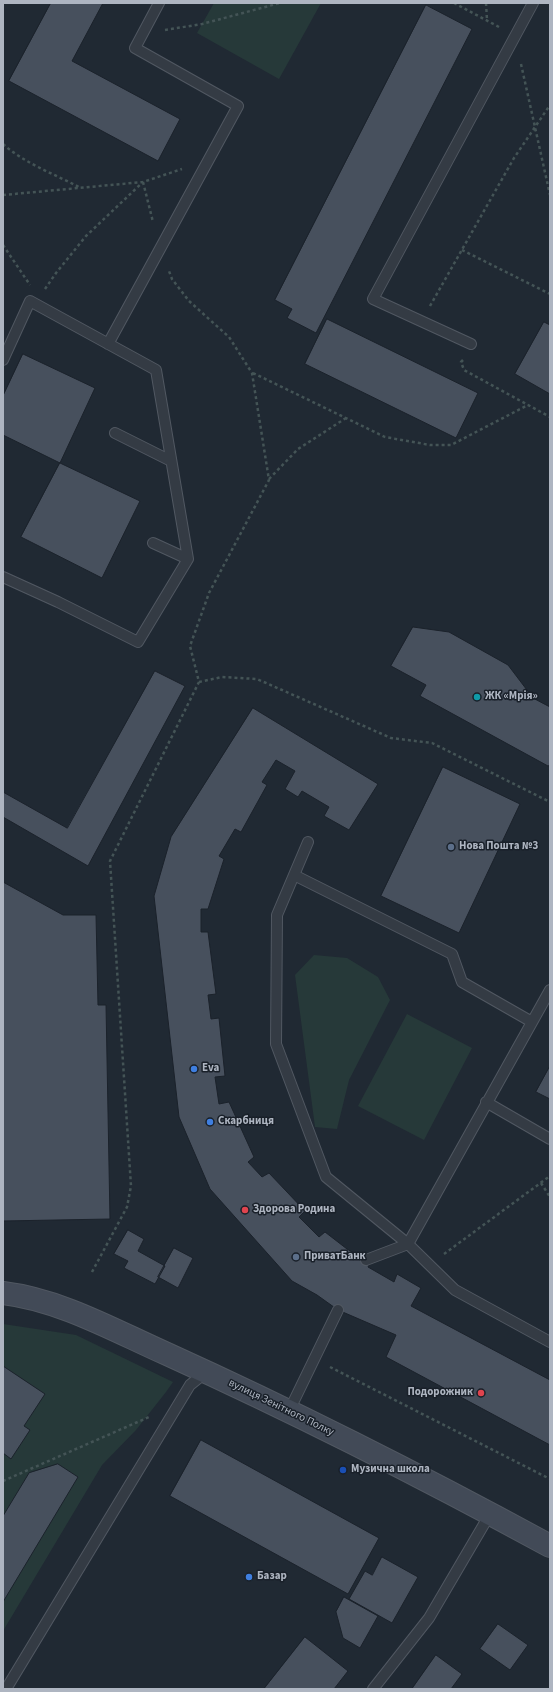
<!DOCTYPE html>
<html>
<head>
<meta charset="utf-8">
<style>
	body { margin:0 }
	#map { position:relative; width:553px; height:1692px; overflow:hidden; background:#202933; font-family:"Source Sans 3",sans-serif }
	canvas { display:block }
	.frame { position:absolute; inset:0; border:4px solid #aeb5c1; pointer-events:none }
</style>
</head>
<body>
<div id="map">
<canvas width="553" height="1692"></canvas>
<div class="frame"></div>
</div>
<script>
const ctx = document.querySelector('canvas').getContext('2d');
ctx.lineJoin = 'round';
function paint(path, color) { ctx.fillStyle = color; ctx.fill(path, 'evenodd'); }
function stroke(path, color, width, dash) { ctx.strokeStyle = color; ctx.lineWidth = width; ctx.lineCap = dash ? 'butt' : 'round'; ctx.setLineDash(dash || []); ctx.stroke(path); }
function write(font, color, halo, rows, align = 'center') {
  ctx.font = font + ' "Source Sans 3",sans-serif'; ctx.lineWidth = 3; ctx.setLineDash([]); ctx.textBaseline = 'middle'; ctx.strokeStyle = halo; ctx.fillStyle = color; for (const [text, x, y, turn = 0] of rows) {
    ctx.save(); ctx.translate(x, y); ctx.rotate((+turn || 0) * Math.PI / 180); ctx.textAlign = isNaN(turn) ? turn : align; if (halo) ctx.strokeText(text, 0, 0); ctx.fillText(text, 0, 0); ctx.restore();
  }
}
const green = new Path2D(`
	M214 3H321L279 79 197 33Z
	M314 955 347 958 378 977 390 1000 349 1080 337 1129 315 1127 295 975Z
	M407 1014 472 1048 424 1140 358 1106Z
	M3 1324 76 1335 173 1382 166 1392 136 1430 102 1465 3 1631Z`);
const building = new Path2D(`
	M51 3H103L72 61 180 119 158 161 9 81Z
	M426 5 472 29 316 333 287 318 292 309 275 300Z
	M327 319 478 393 456 438 305 364Z
	M544 322 550 325V394L515 374Z
	M23 354 95 388 60 463 3 435V396Z
	M60 463 140 501 102 578 21 537Z
	M413 627 449 632 508 665 533 698 550 707V765L548 766 420 696 426 685 391 666Z
	M155 671 185 686 88 866 3 817V792L67 828Z
	M253 708 378 784 349 830 324 816 329 807 302 791 298 797 285 789 295 771 276 760 262 782 267 785 241 832 235 829 219 856 224 859 208 909H201V932H208L216 994 208 995 211 1019 219 1018 225 1076 215 1077 219 1104 229 1102 254 1157 248 1162 262 1177 269 1173 305 1211 299 1217 319 1237 325 1232 347 1249 366 1260 370 1263 368 1267 394 1282 397 1274 421 1288 411 1306 550 1380V1445L386 1357 396 1335 338 1310 317 1295 292 1281 210 1189 179 1117 154 896 171 837Z
	M443 767 520 804 459 933 381 896Z
	M3 882 63 915H96L98 1005H106L110 1219 3 1221Z
	M550 1066V1099L536 1092Z
	M128 1230 144 1239 138 1251 165 1266 155 1284 124 1268 128 1261 114 1254Z
	M174 1248 193 1258 178 1288 158 1277Z
	M3 1366 45 1394 24 1426 30 1430 11 1459 3 1453Z
	M201 1440 379 1538 348 1594 170 1496Z
	M58 1464 78 1477 3 1602V1516L29 1473Z
	M382 1557 418 1577 392 1623 349 1599 365 1571 372 1575Z
	M344 1597 378 1616 360 1648 343 1638 336 1612Z
	M498 1624 528 1645 510 1670 480 1649Z
	M305 1637 348 1671 334 1689H264Z
	M436 1655 462 1674 451 1689H412Z`);
const path = new Path2D(`
	M454 3 499 27
	M486 3 487 20
	M165 30 202 24 280 3
	M521 64 550 195
	M3 144C24 163 54 174 79 187
	M143 182 153 222
	M3 195 143 182 182 169
	M3 245 30 285
	M462 250 550 294
	M45 289 56 273 86 236 143 182
	M430 306 514 158 550 105
	M463 360 461 362 464 370 550 417
	M253 373 385 437 430 445H451L528 405
	M269 479 298 449 346 418
	M199 682 222 677 257 679 391 738 432 743 550 802
	M541 1183 550 1197
	M444 1254 550 1176
	M92 1272 127 1207 131 1186 110 861 199 682 190 646 209 593 269 480 252 373 229 337 189 301 172 279 169 271
	M330 1367 550 1479
	M3 1481 149 1417`);
const lane = new Path2D(`
	M108 344 238 106 135 48 159 3
	M471 344 373 299 533 3
	M3 360 30 301 156 370 188 559 138 642 58 602 3 577
	M115 433 171 461
	M153 543 188 559
	M308 842 277 915 276 1044 326 1177 408 1244 455 1290 550 1342
	M294 875 452 954 462 982 532 1022
	M486 1102 550 1139
	M366 1260 408 1244 550 990
	M289 1411 338 1310
	M6 1689 190 1385 206 1372
	M373 1689 429 1618 490 1514`);
const secondary = new Path2D(`
	M3 1293C61 1300 115 1331 167 1354 297 1413 425 1478 550 1546`);
const markers = [
	[477,697,4,"#0f9aa8"],
	[451,847,4,"#5c6f8a"],
	[194,1069,4,"#3f7fe0"],
	[210,1122,4,"#3f7fe0"],
	[245,1210,4,"#e0444e"],
	[296,1257,4,"#5c6f8a"],
	[481,1393,4,"#e0444e"],
	[343,1470,4,"#1a4fb4"],
	[249,1577,4,"#3f7fe0"]
];
const poiNames = [
	["ЖК «Мрія»",485,697],
	["Нова Пошта №3",459,847],
	["Eva",202,1069],
	["Скарбниця",218,1122],
	["Здорова Родина",253,1210],
	["ПриватБанк",304,1257],
	["Подорожник",473,1393,"right"],
	["Музична школа",351,1470],
	["Базар",257,1577]
];
const streetNames = [
	["вулиця Зенітного Полку",281,1408,26]
];
paint(green, '#263939');
paint(building, '#47505d');
stroke(building, '#1b222b', 1);
stroke(lane, '#515862', 12);
stroke(secondary, '#515862', 24);
stroke(path, '#445456', 2.5, [3, 3]);
stroke(lane, '#343b44', 10);
stroke(secondary, '#424a57', 22);
for (const [x, y, r, color] of markers) { const dot = new Path2D(); dot.arc(x, y, r, 0, 2 * Math.PI); ctx.fillStyle = color; ctx.fill(dot); stroke(dot, '#192029', 1.5); }
write('bold 11px', '#aeb5c1', '#192029', poiNames, 'left');
write('11px', '#aeb5c1', '#192029', streetNames);
</script>
</body>
</html>
